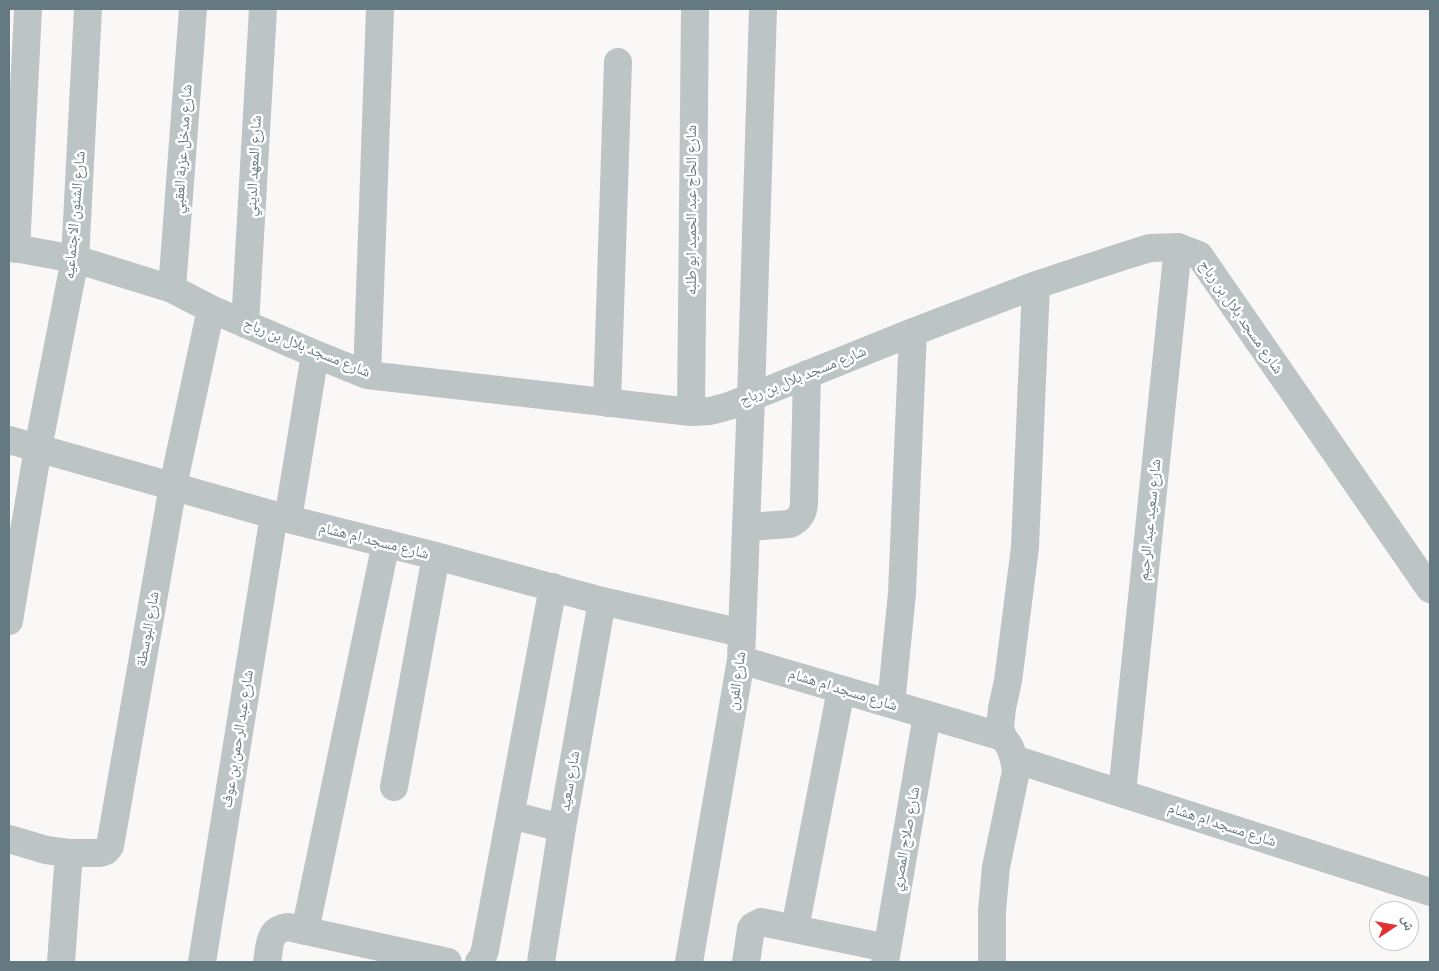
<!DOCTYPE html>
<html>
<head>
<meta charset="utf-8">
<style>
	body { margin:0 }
	#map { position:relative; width:1439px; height:971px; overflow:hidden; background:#f9f8f6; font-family:Karla,"Noto Naskh Arabic",sans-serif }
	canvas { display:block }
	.frame { position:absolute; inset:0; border:10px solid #657a80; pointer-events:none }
	.north { position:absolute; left:1369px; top:901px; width:50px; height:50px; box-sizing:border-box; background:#fff; border:1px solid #c1cacc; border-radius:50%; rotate:78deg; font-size:14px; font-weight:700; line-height:20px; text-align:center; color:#657a80 }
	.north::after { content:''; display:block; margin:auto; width:18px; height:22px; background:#de3331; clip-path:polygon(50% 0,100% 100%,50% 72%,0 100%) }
</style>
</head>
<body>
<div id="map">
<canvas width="1439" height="971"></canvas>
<div class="frame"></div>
<div class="north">ش</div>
</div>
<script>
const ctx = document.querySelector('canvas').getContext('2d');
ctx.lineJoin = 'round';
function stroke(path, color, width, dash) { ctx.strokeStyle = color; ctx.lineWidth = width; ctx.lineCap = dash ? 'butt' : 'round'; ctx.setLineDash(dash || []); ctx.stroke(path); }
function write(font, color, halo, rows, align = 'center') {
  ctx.font = font + ' Karla,"Noto Naskh Arabic",sans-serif'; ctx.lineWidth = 5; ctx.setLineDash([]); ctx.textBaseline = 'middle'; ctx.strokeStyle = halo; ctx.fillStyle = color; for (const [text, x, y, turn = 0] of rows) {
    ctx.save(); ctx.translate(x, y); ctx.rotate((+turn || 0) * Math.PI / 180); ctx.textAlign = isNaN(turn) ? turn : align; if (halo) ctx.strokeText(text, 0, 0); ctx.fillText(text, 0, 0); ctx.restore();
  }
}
const minor = new Path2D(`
	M9 247 75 259 172 289 211 309 315 354 367 375 691 412 710 411 729 406 913 332 1036 285 1124 256 1150 248 1178 247 1199 255 1430 589
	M16 249 28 9
	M172 289 193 9
	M245 324 263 9
	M367 375 380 9
	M607 403 618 62
	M691 412 695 9
	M9 440 288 519 436 556 602 601 742 633
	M288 519 315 354
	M747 527 790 524C800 519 804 513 804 502L807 374
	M9 621 38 448 75 259 88 9
	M741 660 1003 737
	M891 704 902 593 913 332
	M1014 759 1430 892
	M394 787 436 556
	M1122 793 1178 247
	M511 815 562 828
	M9 839 46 850 69 853H100L106 851 110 846 173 486 211 309
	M795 928 841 690
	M305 931 386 543
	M61 962 69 853
	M202 962 274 515
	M267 962C270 946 268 929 288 927L448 962
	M479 962 482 959 485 950 553 587
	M541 962 562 828 602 601
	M689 962 741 660 751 397 763 9
	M746 962 751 929 753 926 761 922 887 948
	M885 962 927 715
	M992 962V911L996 867 1016 771 1014 759 1010 747 1003 737 1000 728 1002 708 1008 681 1025 547 1036 285`);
const streetNames = [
	["شارع مدخل عزبة العقبي",183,149,-86],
	["شارع المعهد الديني",254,166,-87],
	["شارع الحاج عبد الحميد ابو طلبه",692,210,-90],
	["شارع الشئون الاجتماعيه",75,215,-85],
	["شارع مسجد بلال بن رباح",1241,317,55],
	["شارع مسجد بلال بن رباح",307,348,22],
	["شارع مسجد بلال بن رباح",803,376,-22],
	["شارع سعيد عبد الرحيم",1150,520,-84],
	["شارع مسجد ام هشام",374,541,14],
	["شارع البوسطة",148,629,-80],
	["شارع الفرن",737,681,-82],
	["شارع مسجد ام هشام",843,690,17],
	["شارع عبد الرحمن بن عوف",238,739,-81],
	["شارع سعيد",570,781,-80],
	["شارع مسجد ام هشام",1222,825,18],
	["شارع صلاح المصري",906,839,-80]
];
stroke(minor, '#bdc4c6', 28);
write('15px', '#657a80', '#fff', streetNames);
</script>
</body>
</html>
